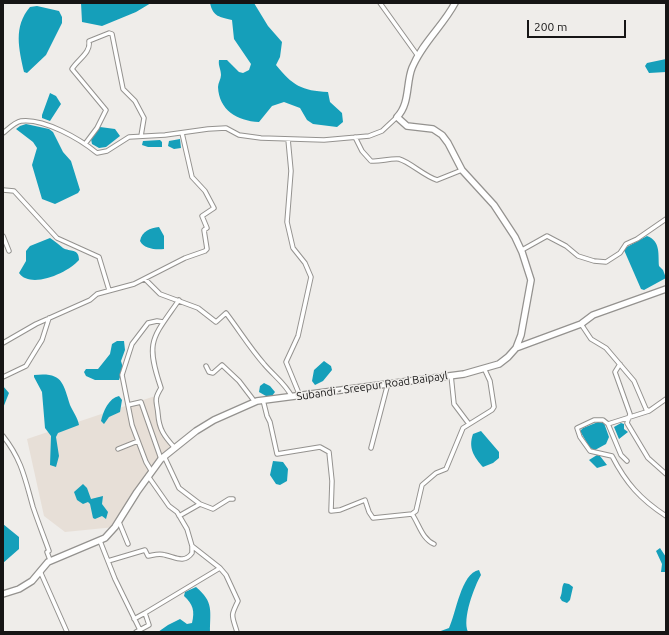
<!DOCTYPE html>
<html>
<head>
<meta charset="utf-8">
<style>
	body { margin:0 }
	#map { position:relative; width:669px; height:635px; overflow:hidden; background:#efedea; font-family:Ubuntu,sans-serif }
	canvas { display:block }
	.frame { position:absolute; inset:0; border:4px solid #161515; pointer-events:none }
	.scale { position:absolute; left:527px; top:20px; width:99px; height:18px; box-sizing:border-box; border:2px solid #161515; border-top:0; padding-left:5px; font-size:12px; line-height:14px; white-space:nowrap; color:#161515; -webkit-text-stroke:3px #efedea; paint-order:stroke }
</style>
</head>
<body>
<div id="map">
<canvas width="669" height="635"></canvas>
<div class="frame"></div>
<div class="scale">200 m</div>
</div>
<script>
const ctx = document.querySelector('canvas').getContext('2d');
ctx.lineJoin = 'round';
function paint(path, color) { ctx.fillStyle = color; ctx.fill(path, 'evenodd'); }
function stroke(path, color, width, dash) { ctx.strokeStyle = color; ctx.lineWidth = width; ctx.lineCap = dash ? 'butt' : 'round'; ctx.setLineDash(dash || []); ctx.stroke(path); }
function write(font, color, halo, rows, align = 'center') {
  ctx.font = font + ' Ubuntu,sans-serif'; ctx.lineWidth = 3; ctx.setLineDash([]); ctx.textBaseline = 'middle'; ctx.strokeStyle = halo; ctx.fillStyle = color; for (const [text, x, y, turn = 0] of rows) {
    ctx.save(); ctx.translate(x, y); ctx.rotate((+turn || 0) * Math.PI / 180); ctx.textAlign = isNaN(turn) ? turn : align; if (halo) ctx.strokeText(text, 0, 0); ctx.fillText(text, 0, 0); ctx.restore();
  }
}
const built = new Path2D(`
	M155 396 162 433 174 447 115 527 65 532 44 516 27 439Z`);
const water = new Path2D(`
	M81 3H151L136 12 102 26 82 22Z
	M210 3H254L268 26 282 42 280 57 276 65C292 85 302 91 328 92L330 102 342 113 343 122 337 127 313 124 307 120 300 108 284 102 272 106 259 122C237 121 219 110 218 87 218 83 221 79 221 75 221 69 218 66 219 60H227L239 72 243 73 249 70 251 64 234 39 232 20C220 17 213 17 210 3Z
	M37 6 59 11 62 17V23L46 55 27 73 24 72C19 49 13 27 30 7Z
	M666 59V72L649 73 645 66 647 63Z
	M50 93 56 96 61 104 50 121 42 118V115Z
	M26 124 49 129 53 132 63 152 71 161 80 190 78 193 55 204 42 199 32 165 37 148 33 142 16 129 20 126Z
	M100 127 115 129 120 136 106 147 99 148 92 144 91 139Z
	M180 139 181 148 174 149 168 146 169 141Z
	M160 140 162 142V147H148L142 145 143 141Z
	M159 227 164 236V249C156 250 144 249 140 241 142 231 150 228 159 227Z
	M647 236C661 241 658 255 659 266L663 270 666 278 644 290 641 289 624 250 625 248Z
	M50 238C55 241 59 245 63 248 70 252 79 248 79 260 69 272 31 290 19 273L26 261V251L30 246Z
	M117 341H124L125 350 121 361 123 368 119 380H95L86 376 84 372 86 369H98L110 354 112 344Z
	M324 361 331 366 332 370 323 381 315 385 312 381 314 370Z
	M34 375C62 372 63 382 70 405 73 412 78 418 79 425L58 433 56 437 59 456 56 467 50 465 51 436 45 428 42 392 34 377Z
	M264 383 270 386 275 392 272 396H266L259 392 260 386Z
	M3 386 9 393 3 408Z
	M119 396 122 400 120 412 109 417 104 424 101 421C103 411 109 398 119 396Z
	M598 422 604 423 609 437 606 444 595 450 590 448 580 431 583 428Z
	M621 423 624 424V429L628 432 619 439 614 427Z
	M481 431 499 452V458L493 463 483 467C474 457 468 448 473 434Z
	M597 455 600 456 607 465 597 468 589 460Z
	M273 461 283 462 288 469 287 481 280 485 276 484 270 475Z
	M83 484 87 488 91 499 103 496 102 504 108 512 106 519 102 516 95 519 93 518 90 504 88 502 83 504 77 500 74 492Z
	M3 524 19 537V549L3 563Z
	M660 548 666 557V572H661L662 564 656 551Z
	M479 570 481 575C474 587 462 619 468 632H438L449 628C456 614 461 573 479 570Z
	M564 583 569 584 573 587 570 600 567 603 562 601 560 598C563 592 561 588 564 583Z
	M196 587C214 602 210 611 210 632H158L168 625 180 619 187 624 192 623C195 611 193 604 184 596L185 592Z`);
const street = new Path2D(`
	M380 3 418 56
	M3 133C8 129 15 122 21 121 44 118 80 139 97 153L107 151 129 137 165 135 208 129 226 128 239 135 261 138 324 140 369 136 382 131 397 117
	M355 137 362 151 371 161C380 162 390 158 399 159 410 162 424 176 437 180L462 170
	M288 139 291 171 287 222 293 248 305 263 311 277 298 336 286 362 300 396
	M85 144 97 128 106 110 72 69C78 59 91 53 89 41L109 33 112 34 123 89 135 101 144 118 141 136
	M3 190 14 191 57 238 99 257 109 290
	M3 236 9 251
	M522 250 547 236 566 246 578 256 594 261 606 262 620 253 626 244 637 239 666 219
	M145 279 160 294 198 308 216 322 226 313C239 330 250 348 264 364 273 375 286 384 292 397
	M581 324 591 339 606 348 634 381 646 409 649 411 666 399
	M3 343 36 324 90 300 97 294 134 284 185 258 205 251 207 249 204 230 207 228 202 216 214 208 205 191 192 177 182 133
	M620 364 615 372 630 414 627 423 648 458 666 474
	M206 366 209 372 213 373 222 365 239 381 255 402
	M451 375 454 404 469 424
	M3 377 26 366 42 340 49 318
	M263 400 267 416 270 422 277 454 320 447 329 452 332 481 331 511 340 510 365 500 369 512 373 518 412 514 416 511 422 485 436 473 446 469 463 428 492 410 494 407 490 381 484 368
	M128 405 141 402 161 459
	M649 411 608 424 603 420H594L577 428 580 437 590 451 612 456C626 483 640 499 666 516
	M608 424 621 455 627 461
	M3 436C22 460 25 479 33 507 38 522 44 537 49 551L47 552 50 560
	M174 447C164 436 159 429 158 414 157 401 153 401 161 388 145 341 152 339 179 300
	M371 448 388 383
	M118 449 138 441
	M164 456 179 488 200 504
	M152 472 146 462 132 425 122 375 132 344 148 323 157 321 163 322
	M148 476 169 506 177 512 187 529 192 546 220 568
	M412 514C419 524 422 539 434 544
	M179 516 200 504 213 509 229 499H233
	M119 522 128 544
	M100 541 115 579 140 630
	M108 561 145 550 148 556C154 555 159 553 165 555 175 557 184 564 192 553V546
	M40 571 67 632
	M134 619 145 613
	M136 632 149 625 145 613 220 568 226 575 238 601C230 617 232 615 237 632`);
const secondary = new Path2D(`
	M516 348 581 324 593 315 666 289
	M3 594 19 589 32 581 48 562 105 538 115 527 137 492 161 459 196 431 214 420 257 401 464 374 499 364 508 357 516 348 521 335 531 280 522 252 515 237 494 205 462 170 448 143 442 135 433 129 407 126 397 117C410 104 406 83 412 68 422 43 443 26 455 3`);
const streetNames = [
	["Subandi - Sreepur Road Baipayl",372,386,-8]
];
paint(built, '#e7dfd7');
paint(water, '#159fba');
stroke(street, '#94928f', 5.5);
stroke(secondary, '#94928f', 8);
stroke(street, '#fff', 3.5);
stroke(secondary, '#fff', 5.5);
write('11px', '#161515', '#efedea', streetNames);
</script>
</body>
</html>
